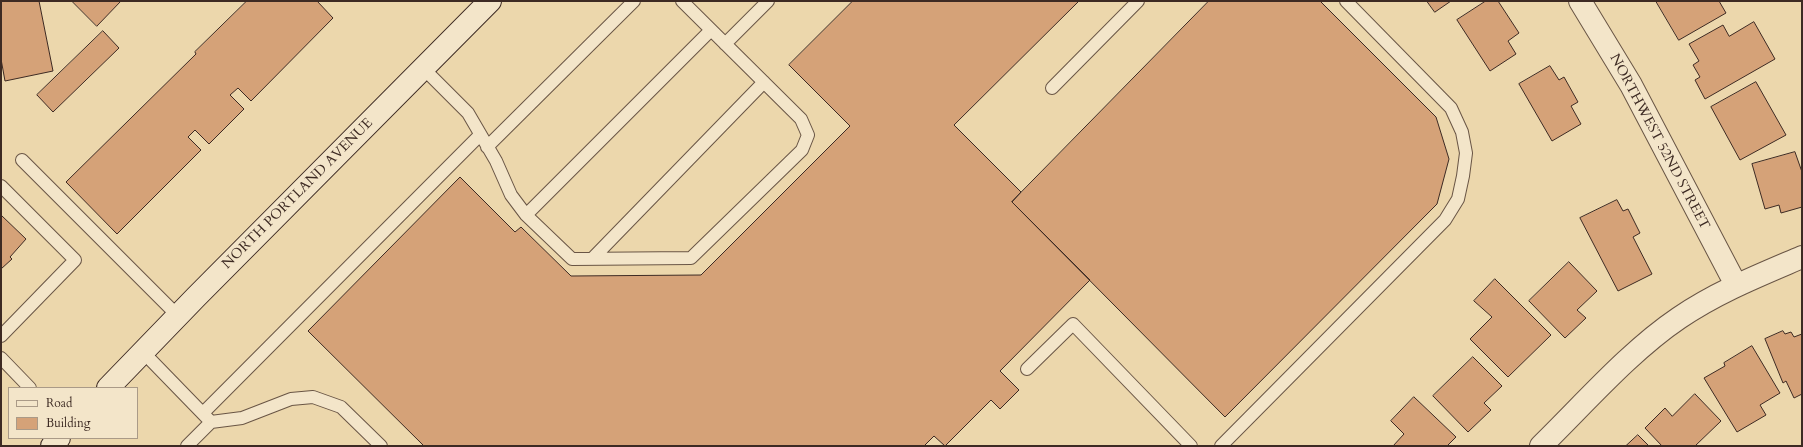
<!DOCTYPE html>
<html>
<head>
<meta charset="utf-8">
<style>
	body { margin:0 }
	#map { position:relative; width:1803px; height:447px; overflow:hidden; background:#ecd7ac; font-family:Cardo,serif }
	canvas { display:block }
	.frame { position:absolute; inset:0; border:2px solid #3d2a23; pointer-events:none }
	.legend { position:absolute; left:8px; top:387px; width:130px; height:52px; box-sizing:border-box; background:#f3e5c9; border:1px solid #aa9a87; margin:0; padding:5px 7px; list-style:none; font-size:12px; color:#3d2a23 }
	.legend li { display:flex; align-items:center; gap:8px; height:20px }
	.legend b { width:20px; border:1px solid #aa9a87 }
</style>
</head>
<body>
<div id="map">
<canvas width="1803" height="447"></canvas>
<div class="frame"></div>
<ul class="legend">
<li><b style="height:5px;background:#f3e5c9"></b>Road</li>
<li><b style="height:11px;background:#d5a278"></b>Building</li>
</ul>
</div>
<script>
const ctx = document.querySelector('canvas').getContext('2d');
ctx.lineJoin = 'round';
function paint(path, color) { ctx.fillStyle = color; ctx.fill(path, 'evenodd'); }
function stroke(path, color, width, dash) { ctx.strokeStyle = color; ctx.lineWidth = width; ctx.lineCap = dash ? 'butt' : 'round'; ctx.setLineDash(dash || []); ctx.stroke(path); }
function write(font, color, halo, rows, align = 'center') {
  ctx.font = font + ' Cardo,serif'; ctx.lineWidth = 3.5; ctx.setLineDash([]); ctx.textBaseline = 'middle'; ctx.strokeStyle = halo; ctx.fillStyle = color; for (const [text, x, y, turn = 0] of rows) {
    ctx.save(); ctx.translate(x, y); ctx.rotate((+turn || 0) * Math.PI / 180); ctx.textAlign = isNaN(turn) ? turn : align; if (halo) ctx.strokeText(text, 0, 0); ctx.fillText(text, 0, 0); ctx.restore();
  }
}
const building = new Path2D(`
	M1 1H39L53 71 5 81 1 59Z
	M72 1H121L97 26Z
	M247 1H317L333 18 251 101 238 88 230 95 244 109 209 144 195 130 188 137 201 150 117 234 66 182 196 54 195 52Z
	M853 1H1079L954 125 1021 192 1012 202 1090 280 1000 371 1019 390 1000 409 991 400 945 446 934 436 924 446H424L308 331 460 177 515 232 521 227 571 276 701 275 850 126 789 65Z
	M1209 1H1320L1436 117 1449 159 1437 204 1225 417 1012 202Z
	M1427 1H1451L1435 12Z
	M1486 1H1498L1519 33 1508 41 1516 54 1490 71 1457 20Z
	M1656 1H1719L1726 13 1679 40Z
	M1754 22 1775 59 1705 99 1695 80 1700 77 1693 65 1699 61 1689 44 1723 25 1729 36Z
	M103 31 119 48 53 112 37 95Z
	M1550 66 1559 80 1564 77 1578 102 1571 106 1581 124 1552 141 1519 84Z
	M1756 82 1786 135 1740 160 1711 107Z
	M1795 152 1802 172V207L1781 213 1779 205 1765 209 1752 164Z
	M1617 200 1623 211 1628 209 1640 233 1633 237 1652 274 1618 291 1580 218Z
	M1 215 26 239 10 257 12 259 1 269Z
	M1569 262 1597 291 1577 310 1586 318 1565 338 1529 301Z
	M1495 279 1551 335 1508 377 1470 339 1492 317 1474 301Z
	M1783 331 1785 334 1791 332 1794 337 1802 334V394L1794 398 1786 381 1783 383 1765 339Z
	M1752 346 1780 393 1760 405 1766 415 1737 432 1704 378 1725 366 1724 363Z
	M1473 357 1502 386 1484 403 1491 410 1468 432 1433 396Z
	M1695 394 1721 421 1695 446H1662L1645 428 1665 408 1672 416Z
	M1414 397 1456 437 1447 446H1393L1404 434 1391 421Z
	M1638 435 1649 446H1626Z`);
const lane = new Path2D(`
	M725 44 768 1
	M423 68 468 113 496 161 511 195 526 215 572 259 691 258 802 150 808 135 801 119 682 1
	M1052 88 1138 1
	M487 147 634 1
	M22 160 178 316
	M1 186 75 260 1 336
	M526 215 711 30
	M592 259 764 82
	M143 352 211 422 187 446
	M1 358 30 388
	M1027 369 1073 324 1191 446
	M203 413 480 135
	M211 422 242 418 291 399 313 397 341 407 381 446
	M1221 446 1445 220 1458 199 1463 176 1466 153 1462 132 1451 108 1346 1`);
const street = new Path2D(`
	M1580 1 1631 85 1736 285
	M1541 446C1584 404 1630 351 1679 318 1717 292 1760 275 1802 257`);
const secondary = new Path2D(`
	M108 388 196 297 490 1
	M52 446 59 438`);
const streetNames = [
	["NORTHWEST 52ND STREET",1659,142,62],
	["NORTH PORTLAND AVENUE",298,194,-45]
];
paint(building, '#d5a278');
stroke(building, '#3d2a23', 1);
stroke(lane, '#695545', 14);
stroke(street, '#695545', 24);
stroke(secondary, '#3d2a23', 24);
stroke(lane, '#f3e5c9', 12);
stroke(street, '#f3e5c9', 22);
stroke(secondary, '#f3e5c9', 22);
write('14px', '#3d2a23', '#f3e5c9', streetNames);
</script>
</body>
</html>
